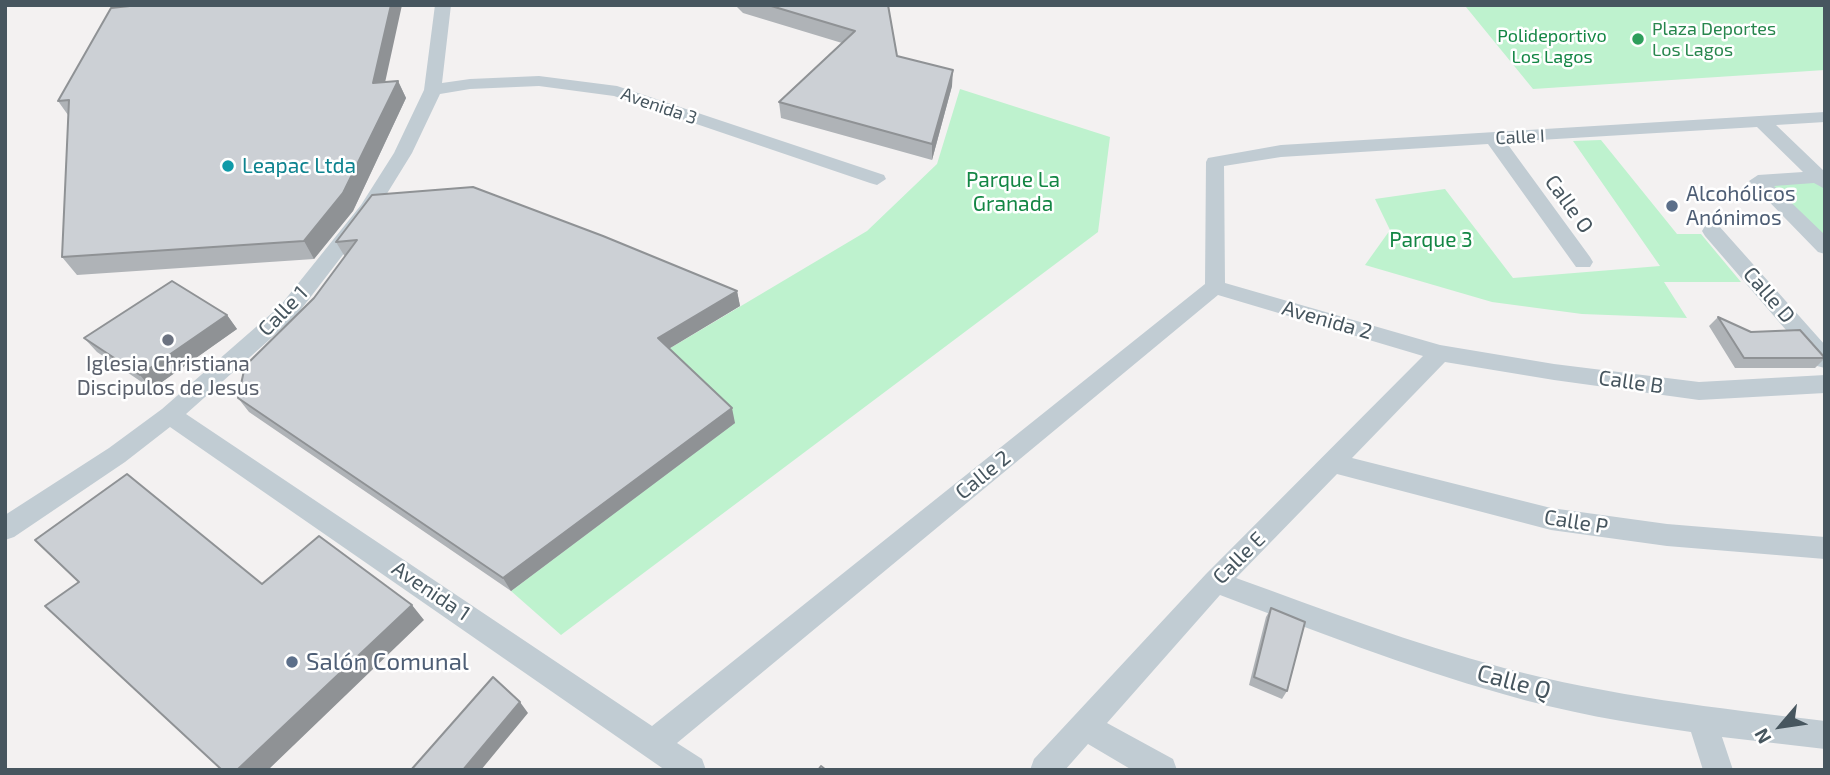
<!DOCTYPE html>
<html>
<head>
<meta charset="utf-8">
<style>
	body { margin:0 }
	#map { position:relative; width:1830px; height:775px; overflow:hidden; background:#f3f1f1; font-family:"Exo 2",sans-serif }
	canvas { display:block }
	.frame { position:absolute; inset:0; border:7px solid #47565f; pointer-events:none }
	.north { position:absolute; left:1746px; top:691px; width:70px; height:70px; -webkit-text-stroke:5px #fff; paint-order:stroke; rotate:241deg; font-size:19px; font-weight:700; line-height:28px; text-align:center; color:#47565f }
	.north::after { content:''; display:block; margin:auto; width:24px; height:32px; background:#47565f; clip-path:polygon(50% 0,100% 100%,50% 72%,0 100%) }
</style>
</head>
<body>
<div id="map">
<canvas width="1830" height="775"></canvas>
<div class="frame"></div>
<div class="north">N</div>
</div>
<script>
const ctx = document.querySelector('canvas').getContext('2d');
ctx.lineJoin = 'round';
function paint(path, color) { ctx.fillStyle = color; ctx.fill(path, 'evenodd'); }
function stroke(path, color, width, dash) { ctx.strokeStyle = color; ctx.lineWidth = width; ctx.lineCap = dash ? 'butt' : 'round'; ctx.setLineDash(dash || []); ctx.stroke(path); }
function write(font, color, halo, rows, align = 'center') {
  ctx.font = font + ' "Exo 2",sans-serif'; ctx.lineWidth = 5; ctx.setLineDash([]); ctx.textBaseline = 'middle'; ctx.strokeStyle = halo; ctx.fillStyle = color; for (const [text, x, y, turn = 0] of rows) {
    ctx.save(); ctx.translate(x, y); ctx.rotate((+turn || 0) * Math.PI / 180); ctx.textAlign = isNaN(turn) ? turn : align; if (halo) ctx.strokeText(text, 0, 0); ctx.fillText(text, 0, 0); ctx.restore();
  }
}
const green = new Path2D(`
	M1496 5H1825V70L1533 89 1466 7Z
	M960 89 1110 137 1098 232 561 635 511 591 734 423 662 353 867 231 937 164Z
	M1601 140 1677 234H1701L1741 282H1664L1687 318 1582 314 1492 302 1365 265 1390 230 1375 199 1445 189 1513 278 1660 266 1573 141Z
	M1821 181 1825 184V241L1771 185Z`);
const minor = new Path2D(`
	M435 5H451L442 83 470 79 539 76 617 86 884 175 886 179 877 185 870 183 614 96 539 86 470 89 440 94 412 153 375 213 296 316 186 414 652 726 1205 284 1206 162 1208 158 1281 145 1825 112V122L1776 125 1825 172V189L1814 183 1774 186 1825 235V254L1818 252 1749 181 1758 175 1803 172 1757 127 1506 142 1590 257 1593 262 1590 267H1576L1488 144 1281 157 1224 166 1225 283 1440 345 1554 364 1699 382 1825 375V393L1699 400 1554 380 1445 362 1352 458 1551 508 1667 524 1825 537V559L1667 546 1551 530 1337 474 1236 578C1325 610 1413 644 1504 668 1609 696 1717 708 1825 721V749L1722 737 1733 770H1703L1691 732C1628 723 1564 712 1503 694 1406 667 1313 630 1220 595L1107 723 1173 759 1177 770H1132L1088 744 1065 770H1030L1034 759 1206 574 1423 356 1218 295 677 743 702 759 706 770H665L170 427 125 462 14 537 5 540V515L109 448 162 409 280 306 361 205 394 153 424 90Z
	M1712 224 1719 226 1825 345V368L1817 366 1705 236 1702 231 1705 226Z`);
const wall = new Path2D(`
	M735 5H888L897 56 952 86 932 160 781 118 779 102 842 43 743 13Z
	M398 81 406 98 353 211 314 259 77 275 62 257 68 115 58 101Z
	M372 195 737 291 740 306 669 348 735 423 511 591 249 412 238 398 345 257 336 242Z
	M227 315 237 329 152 389 97 352 84 338Z
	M1718 317 1751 332 1825 358 1815 368H1735L1709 326Z
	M1271 608 1287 691 1282 699 1249 685 1266 617Z`);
const shadedWall = new Path2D(`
	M391 5H402L381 101 373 83Z
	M953 70 952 86 932 160V144Z
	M398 81 406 98 353 211 314 259 304 241Z
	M737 291 740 306 662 353 658 338Z
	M227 315 237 329 152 389 140 375Z
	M732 408 735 423 511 591 503 578Z
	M412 605 424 620 268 770H237Z
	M520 702 528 713 481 770H463Z`);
const building = new Path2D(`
	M139 5H391L373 83 398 81 343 193 304 241 62 257 69 100 58 101 111 8Z
	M768 5H888L897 56 953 70 932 144 779 102 855 31Z
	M473 187 603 236 737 291 658 338 732 408 503 578 238 398 245 366 314 298 357 240 336 242 372 195Z
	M172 281 227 315 140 375 84 338Z
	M1718 317 1751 332 1800 330 1825 358H1744Z
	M127 474 262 584 319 536 412 605 237 770H222L45 606 79 582 35 540Z
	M1271 608 1305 622 1287 691 1254 677Z
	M493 677 520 702 463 770H411Z
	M821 766 826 770H818Z`);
const markers = [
	[1638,39,7,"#2e9e5b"],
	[228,166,7,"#0f9aa8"],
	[1672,206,7,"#5c6f8a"],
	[168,340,7,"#6b7280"],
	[292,662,7,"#5c6f8a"]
];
const farLeisurenames = [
	["Plaza Deportes",1652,29],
	["Los Lagos",1652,50]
];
const farParknames = [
	["Polideportivo",1552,36],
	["Los Lagos",1552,57]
];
const farStreetnames = [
	["Avenida 3",659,106,19],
	["Calle I",1520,137,-3]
];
const cultureNames = [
	["Leapac Ltda",242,166]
];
const parkNames = [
	["Parque La",1013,180],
	["Granada",1013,204],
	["Parque 3",1431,240]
];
const serviceNames = [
	["Alcohólicos",1686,194],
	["Anónimos",1686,218]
];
const streetNames = [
	["Calle O",1569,204,54],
	["Calle D",1769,295,49],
	["Calle 1",283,311,-46],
	["Avenida 2",1327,320,16],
	["Calle B",1631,382,8],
	["Calle 2",983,475,-39],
	["Calle P",1576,522,9],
	["Calle E",1239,558,-45],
	["Avenida 1",431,591,34]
];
const worshipNames = [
	["Iglesia Christiana",168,364],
	["Discipulos de Jesus",168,388]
];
const nearServicenames = [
	["Salón Comunal",306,662]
];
const nearStreetnames = [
	["Calle Q",1514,682,15]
];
paint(green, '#bef2ce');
paint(minor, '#c1ccd3');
paint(wall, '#afb3b7');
paint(shadedWall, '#8f9295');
paint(building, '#ccd0d5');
stroke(building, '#8f9295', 2);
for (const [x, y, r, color] of markers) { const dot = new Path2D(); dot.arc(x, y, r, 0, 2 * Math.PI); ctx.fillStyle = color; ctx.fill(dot); stroke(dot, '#fff', 2.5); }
write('18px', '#27864d', '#fff', farLeisurenames, 'left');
write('18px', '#138644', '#fff', farParknames);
write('18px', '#47565f', '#fff', farStreetnames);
write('21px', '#0d838f', '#fff', cultureNames, 'left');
write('21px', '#138644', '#fff', parkNames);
write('21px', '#4e5e75', '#fff', serviceNames, 'left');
write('21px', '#47565f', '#fff', streetNames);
write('21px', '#5b616d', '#fff', worshipNames);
write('24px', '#4e5e75', '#fff', nearServicenames, 'left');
write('24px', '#47565f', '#fff', nearStreetnames);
</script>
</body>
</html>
